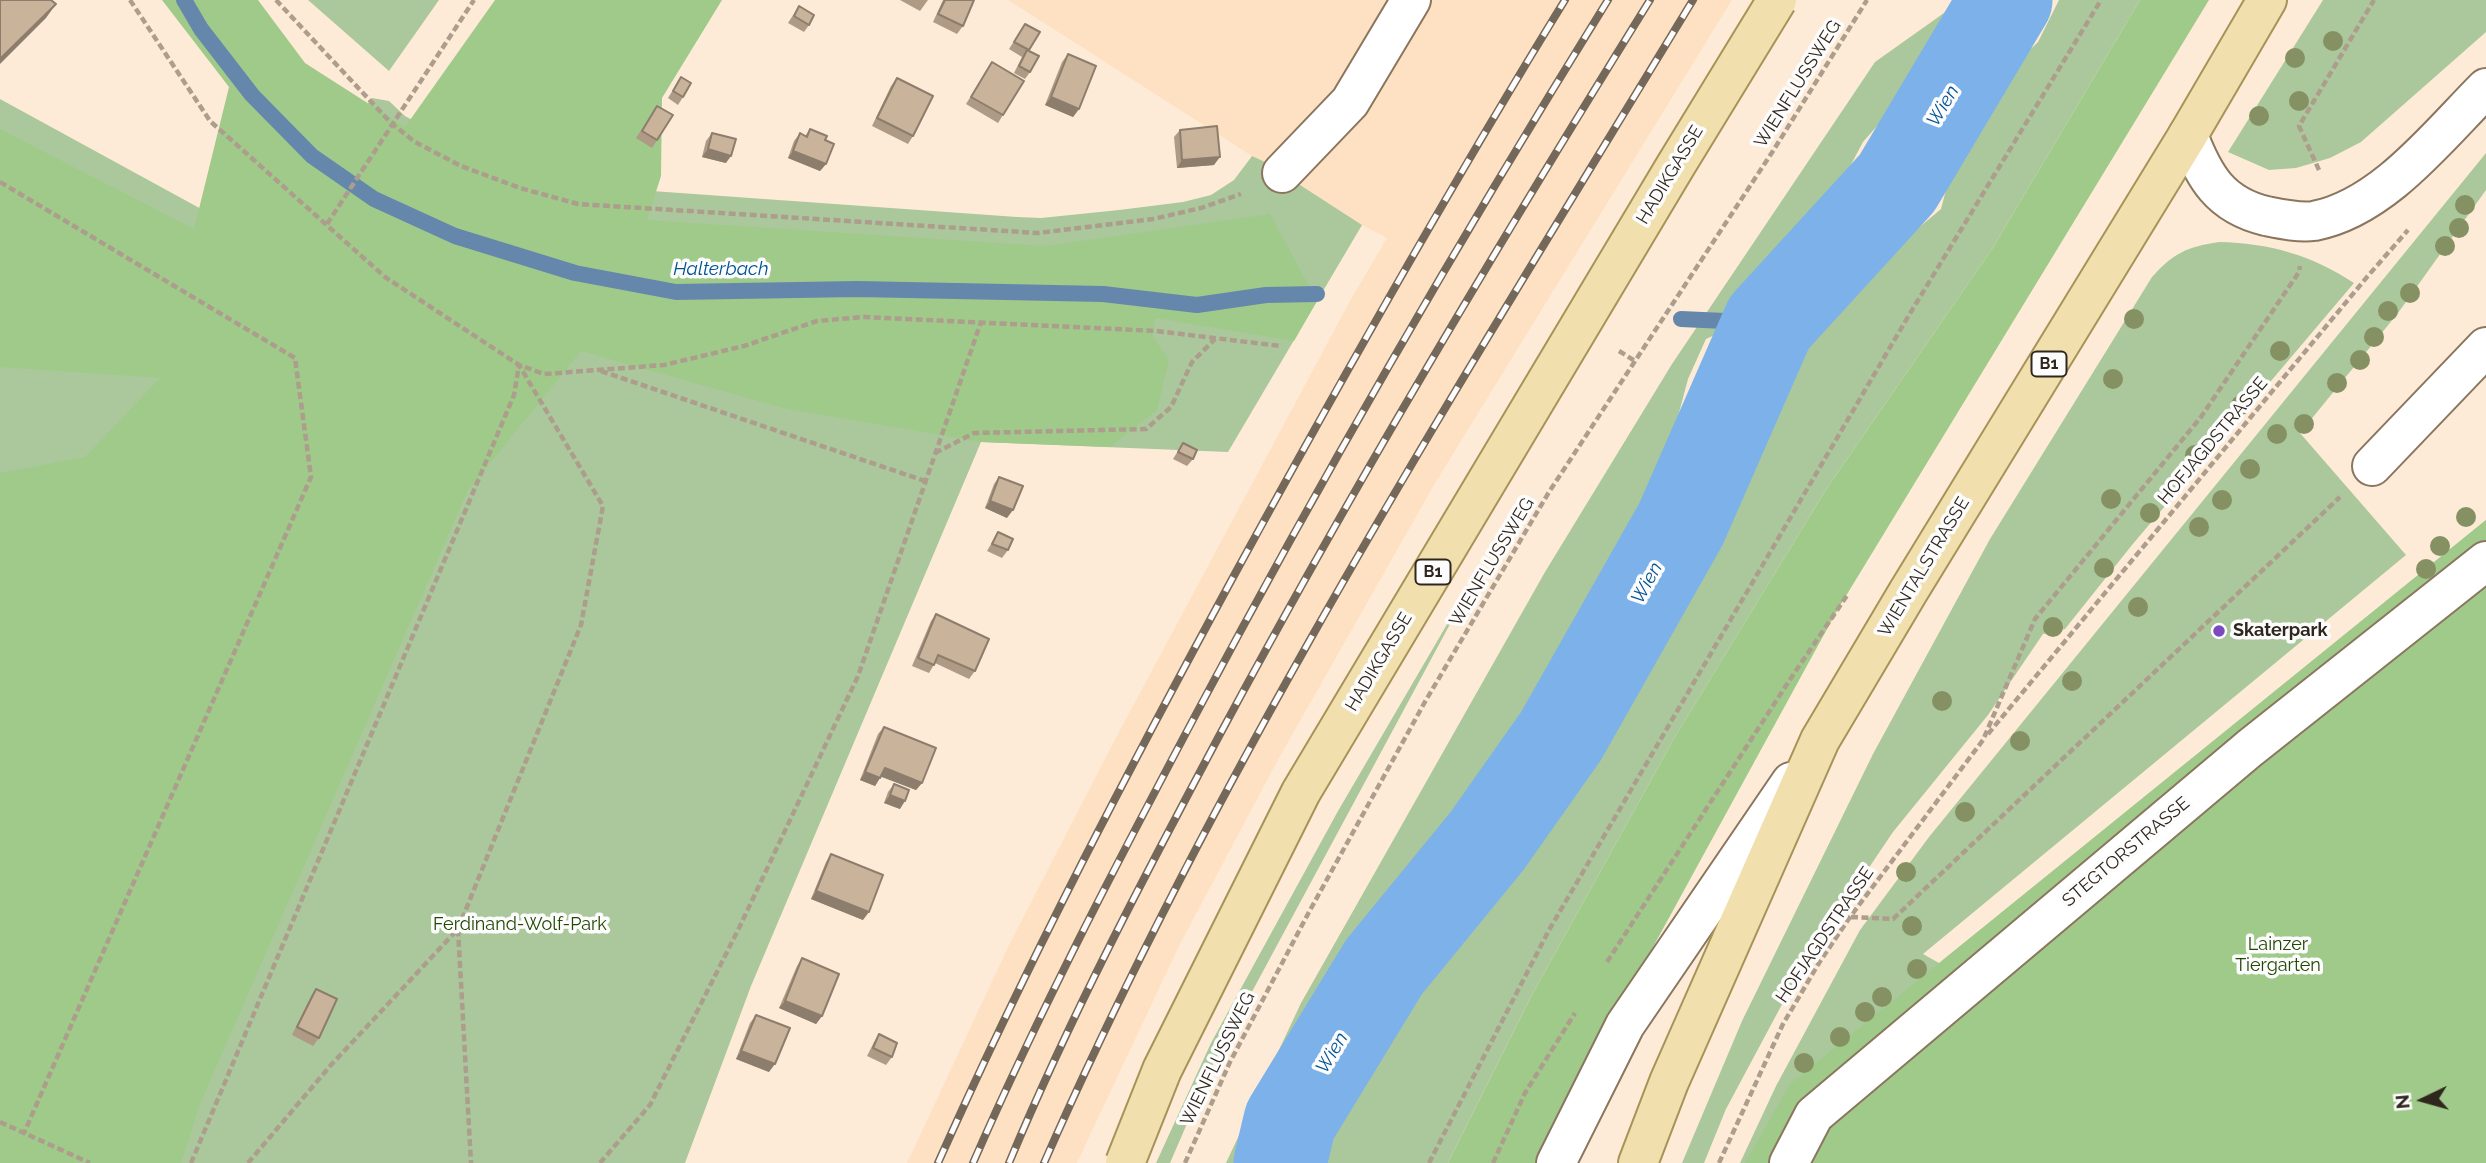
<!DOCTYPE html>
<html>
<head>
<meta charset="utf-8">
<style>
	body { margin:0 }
	#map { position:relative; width:2486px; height:1163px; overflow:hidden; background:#feebd7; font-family:Raleway,sans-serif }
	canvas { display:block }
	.north { position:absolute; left:2388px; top:1065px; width:70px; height:70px; -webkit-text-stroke:5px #fcfcfc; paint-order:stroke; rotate:265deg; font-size:19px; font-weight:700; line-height:28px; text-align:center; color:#2f261d }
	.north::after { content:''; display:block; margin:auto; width:24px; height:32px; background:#2f261d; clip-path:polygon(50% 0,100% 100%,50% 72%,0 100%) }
</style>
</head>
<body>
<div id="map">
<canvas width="2486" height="1163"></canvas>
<div class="north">N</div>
</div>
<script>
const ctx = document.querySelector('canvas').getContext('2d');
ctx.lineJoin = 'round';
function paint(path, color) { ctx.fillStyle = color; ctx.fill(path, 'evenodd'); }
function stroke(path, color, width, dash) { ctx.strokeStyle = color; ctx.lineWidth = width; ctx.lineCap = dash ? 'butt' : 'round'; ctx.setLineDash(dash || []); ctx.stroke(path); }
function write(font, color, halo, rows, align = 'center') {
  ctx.font = font + ' Raleway,sans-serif'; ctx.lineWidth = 7; ctx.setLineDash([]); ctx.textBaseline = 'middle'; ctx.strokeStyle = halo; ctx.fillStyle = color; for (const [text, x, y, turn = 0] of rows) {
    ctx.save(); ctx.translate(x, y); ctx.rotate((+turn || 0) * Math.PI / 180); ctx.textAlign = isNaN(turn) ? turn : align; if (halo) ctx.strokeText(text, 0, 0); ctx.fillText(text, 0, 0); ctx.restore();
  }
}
const built = new Path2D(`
	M1008 0H1732L1434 485 1279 758 1179 946 1077 1163H907L1009 945 1112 745 1351 299 1387 238 1362 225 1263 161 1252 156Z`);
const green = new Path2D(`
	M308 0H439L389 71Z
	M2059 0H2140L1992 249 1827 488 1676 735 1533 993 1448 1163H1300L1313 1120 1428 942 1469 932 1597 747 1694 560 1766 387 1812 317 1941 209 1956 151 1989 89 2038 42Z
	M2323 0H2486V32L2361 142 2330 158 2296 168 2269 170 2228 152Z
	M1951 8 1938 56 1863 142 1846 174 1845 203 1790 244 1750 329 1738 334 1721 332 1706 339 1688 379 1653 510 1417 907 1375 912 1277 1084 1264 1128 1257 1163H1226L1301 1003 1545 572 1672 364 1875 62Z
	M372 98 389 101 405 116 469 151 582 186 1017 217 1041 218 1119 210 1183 202 1211 195 1234 180 1252 156 1263 161 1362 225 1228 452 981 442 751 986 685 1163H0V99L289 257 286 210Z
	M2486 153V190L2398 313 2300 433 2406 555 1923 954 1939 963 2486 520V1163H1740L1776 1086 1860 930 1929 837Z
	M2219 242C2269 243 2312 255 2354 283L2132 545 2065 629 2043 634 1988 715 1893 832 1802 967 1726 1109 1704 1163H1682L1742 1021 1873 754 1990 539 2152 277C2174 253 2186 247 2219 242Z
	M1484 561 1212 1066 1170 1163H1156L1211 1043 1338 811Z`);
const forest = new Path2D(`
	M162 0H258L305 63 405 127 495 0H722L662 98 661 176 647 220 1045 246 1270 214 1317 301 1294 341 1155 318 1153 337 1169 360 1157 410 1110 447 981 442 783 408 581 351 468 490 200 1104 181 1163H0V473L85 457 160 378 0 367V129L194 229 229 87Z
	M2140 0H2209L1838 609 1647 958 1537 1163H1448L1533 993 1676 735 1827 488 1992 249Z
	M2486 520V1163H1745L1790 1084Z`);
const stream = new Path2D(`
	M184 0 201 29 252 95 312 156 374 199 455 236 575 273 676 292 858 289 1103 294 1197 305 1266 295 1317 294
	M1681 319 1769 323`);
const river = new Path2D(`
	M1280 1163 1290 1121 1384 967 1487 841 1561 736 1681 524 1769 323 1897 183 2006 0`);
const path = new Path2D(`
	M130 0 210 121 385 277 519 365 544 374 664 365 744 346 817 321 863 317 1156 331 1281 346
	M276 0 391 123 415 142 461 166 520 188 578 204 1038 233 1153 219 1201 208 1241 194
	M2319 170 2299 126 2374 0
	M0 182 295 358 311 477 24 1133
	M327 224 474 0
	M1619 351 1635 361
	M601 371 925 481
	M935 453 974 433 1146 429 1171 407 1192 362 1215 339
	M1988 734 2367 277 2408 230
	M1851 917 1893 919 2340 497
	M458 929 581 625 603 506 519 365
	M1607 962 1791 678 1848 594
	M0 1122 90 1163
	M191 1163 514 395 519 365
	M248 1163 331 1065 458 929 471 1163
	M600 1163 650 1105 740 926 858 676 981 322
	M1185 1163 1230 1062 1309 912 1426 700 1549 492 1773 151 1867 0
	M1429 1163 1549 930 1909 315 2101 0
	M1493 1163 1525 1093 1575 1013
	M1719 1163 1783 1024 1819 963 1850 917 1983 740 2035 619 2201 417 2299 272 2300 266`);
const minor = new Path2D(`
	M2188 135C2204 177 2220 205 2266 216 2281 219 2299 223 2314 221 2383 208 2439 135 2486 88
	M1282 173 1350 102 1411 0
	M2372 466 2486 347
	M1556 1163 1625 1025 1791 782
	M1789 1163 1814 1115 2250 748 2486 561`);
const major = new Path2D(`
	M1638 1163 1669 1082 1820 740 1908 592 2188 135 2267 0`);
const rail = new Path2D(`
	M938 1163C1028 961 1131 765 1237 570 1342 378 1450 187 1565 0
	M973 1163C1040 1010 1117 863 1195 716 1324 473 1463 234 1608 0
	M1009 1163C1070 1017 1144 877 1218 738 1353 486 1500 242 1650 0
	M1044 1163C1223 756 1463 379 1693 0`);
const majorBridge = new Path2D(`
	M1125 1163 1162 1070 1301 792 1676 165 1777 0`);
const trees = [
	[2333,41],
	[2295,58],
	[2299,101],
	[2259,116],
	[2465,205],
	[2459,228],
	[2445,246],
	[2410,293],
	[2388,311],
	[2134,319],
	[2374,337],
	[2280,351],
	[2360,360],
	[2113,379],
	[2337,383],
	[2241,405],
	[2304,424],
	[2277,434],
	[2195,455],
	[2250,469],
	[2111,499],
	[2222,500],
	[2150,513],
	[2466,517],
	[2199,527],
	[2440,546],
	[2104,568],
	[2426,569],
	[2138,607],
	[2053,627],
	[2072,681],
	[1942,701],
	[2020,741],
	[1965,812],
	[1906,872],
	[1912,926],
	[1917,969],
	[1882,997],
	[1865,1012],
	[1840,1037],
	[1804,1063]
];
const wall = new Path2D(`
	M900 0H928L920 11Z
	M943 0H974L963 26 957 34 933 22Z
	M799 6 809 25 804 32 788 23Z
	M1025 24 1029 51 1030 72 1025 79 1014 73 1022 57 1009 49Z
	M1068 54 1079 109 1073 117 1045 105 1062 62Z
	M992 62 1003 115 998 123 966 104Z
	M681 77 683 97 678 105 668 98Z
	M897 78 913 136 908 144 872 126 891 86Z
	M657 106V140L652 148 636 138Z
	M810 129 825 140 826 164 820 171 788 158 794 141 800 133 805 136Z
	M1180 130 1214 165 1177 168 1174 137Z
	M712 133 726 163 702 157 706 141Z
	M1183 443 1193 459 1187 466 1173 459Z
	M999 477 1007 518 985 508 994 484Z
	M998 532 1008 550 1002 558 987 551Z
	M936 614 975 671 969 679 935 663 929 673 912 666 931 621Z
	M884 727 922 783 916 790 881 776 875 786 860 780 878 734Z
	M894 784 900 809 884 803 888 792Z
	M831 854 863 920 811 899 826 862Z
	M802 958 822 1016 816 1024 779 1008 797 966Z
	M316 989 319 1038 313 1046 292 1035 311 996Z
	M756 1015 769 1072 736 1059 750 1023Z
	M879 1034 892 1057 886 1065 867 1056 874 1042Z`);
const shadedWall = new Path2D(`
	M56 4 46 18 0 64V59Z
	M1051 97 1079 109 1073 117 1045 105Z
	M708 149 731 156 726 163 702 157Z
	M793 151 826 164 820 171 788 158Z
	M1220 157 1214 165 1177 168 1182 160Z
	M990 501 1013 510 1007 518 985 508Z
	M885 768 922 783 916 790 879 776Z
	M865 772 880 778 875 786 860 780Z
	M890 795 905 801 900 809 884 803Z
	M816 891 869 912 863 920 811 899Z
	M785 1001 822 1016 816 1024 779 1008Z
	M741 1051 775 1064 769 1072 736 1059Z`);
const building = new Path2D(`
	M0 0H51L56 4 0 59Z
	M945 0H974L963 26 938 14Z
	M799 6 814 15 809 25 794 16Z
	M1025 24 1040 32 1029 50 1014 42Z
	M1027 50 1039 56 1030 72 1019 66Z
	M1068 54 1096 66 1079 109 1051 97Z
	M992 62 1024 81 1003 115 971 97Z
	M681 77 691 83 683 97 673 91Z
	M897 78 933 96 913 136 877 118Z
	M657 106 673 115 657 140 642 131Z
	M1217 126 1220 157 1182 160 1180 130Z
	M810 129 827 136 825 140 834 144 826 164 793 151 800 133 807 137Z
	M712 133 736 139 731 156 708 149Z
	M1183 443 1197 450 1193 459 1178 452Z
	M999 477 1023 486 1013 510 990 501Z
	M998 532 1013 539 1008 550 992 544Z
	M936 614 989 639 975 671 938 655 934 665 918 658Z
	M884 727 936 748 922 783 885 768 880 778 865 772Z
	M894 784 909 790 905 801 890 795Z
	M831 854 883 875 869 912 816 891Z
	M802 958 839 974 822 1016 785 1001Z
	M316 989 337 999 319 1038 297 1027Z
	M756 1015 790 1028 775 1064 741 1051Z
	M879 1034 897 1043 892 1057 873 1048Z`);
const markers = [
	[2219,631,7,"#7d49c0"]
];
const shields = [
	[2049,364,35],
	[1433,572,35]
];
const shieldNames = [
	["B1",2049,364],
	["B1",1433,572]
];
const streetNames = [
	["WIENFLUSSWEG",1798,84,-58],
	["HADIKGASSE",1670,175,-59],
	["HOFJAGDSTRASSE",2213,441,-50],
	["WIENFLUSSWEG",1492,562,-59],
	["WIENTALSTRASSE",1924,567,-59],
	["HADIKGASSE",1379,662,-59],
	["STEGTORSTRASSE",2126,852,-40],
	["HOFJAGDSTRASSE",1825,935,-56],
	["WIENFLUSSWEG",1218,1059,-64]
];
const poiNames = [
	["Skaterpark",2233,631]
];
const parkNames = [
	["Ferdinand-Wolf-Park",520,925],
	["Lainzer",2278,945],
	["Tiergarten",2278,966]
];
const waterNames = [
	["Wien",1943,106,-59],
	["Halterbach",721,269],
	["Wien",1647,583,-61],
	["Wien",1332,1053,-59]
];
paint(built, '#fee1c2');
paint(green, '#abc89c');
paint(forest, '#a0ca89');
stroke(stream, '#6687ac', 16);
stroke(river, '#7db1e9', 93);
stroke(minor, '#8a765f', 42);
stroke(major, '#a79258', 42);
stroke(path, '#ac9d8d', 4.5, [7, 3.5]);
stroke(minor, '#fff', 38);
stroke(major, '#f1e0ae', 38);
stroke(rail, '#74685b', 8);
stroke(rail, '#fcfcfc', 5, [16]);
stroke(majorBridge, '#a79258', 42, []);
stroke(majorBridge, '#f1e0ae', 38);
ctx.fillStyle = '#859162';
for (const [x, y] of trees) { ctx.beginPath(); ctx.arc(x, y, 10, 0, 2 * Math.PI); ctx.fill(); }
paint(wall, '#ae9a85');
paint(shadedWall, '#8d7d6c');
paint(building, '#cab39b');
stroke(building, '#8d7d6c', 2);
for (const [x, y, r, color] of markers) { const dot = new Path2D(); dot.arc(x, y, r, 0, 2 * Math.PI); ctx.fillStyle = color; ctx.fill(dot); stroke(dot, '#fcfcfc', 2.5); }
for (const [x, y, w] of shields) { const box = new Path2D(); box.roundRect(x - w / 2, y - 12.5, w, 25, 5); ctx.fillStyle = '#fcfcfc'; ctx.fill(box); stroke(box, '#2f261d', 2); }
write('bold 16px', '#2f261d', null, shieldNames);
write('18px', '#2f261d', '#fcfcfc', streetNames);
write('bold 18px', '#2f261d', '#fcfcfc', poiNames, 'left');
write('18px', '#224702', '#fcfcfc', parkNames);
write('italic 19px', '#005395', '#fcfcfc', waterNames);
</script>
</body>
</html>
